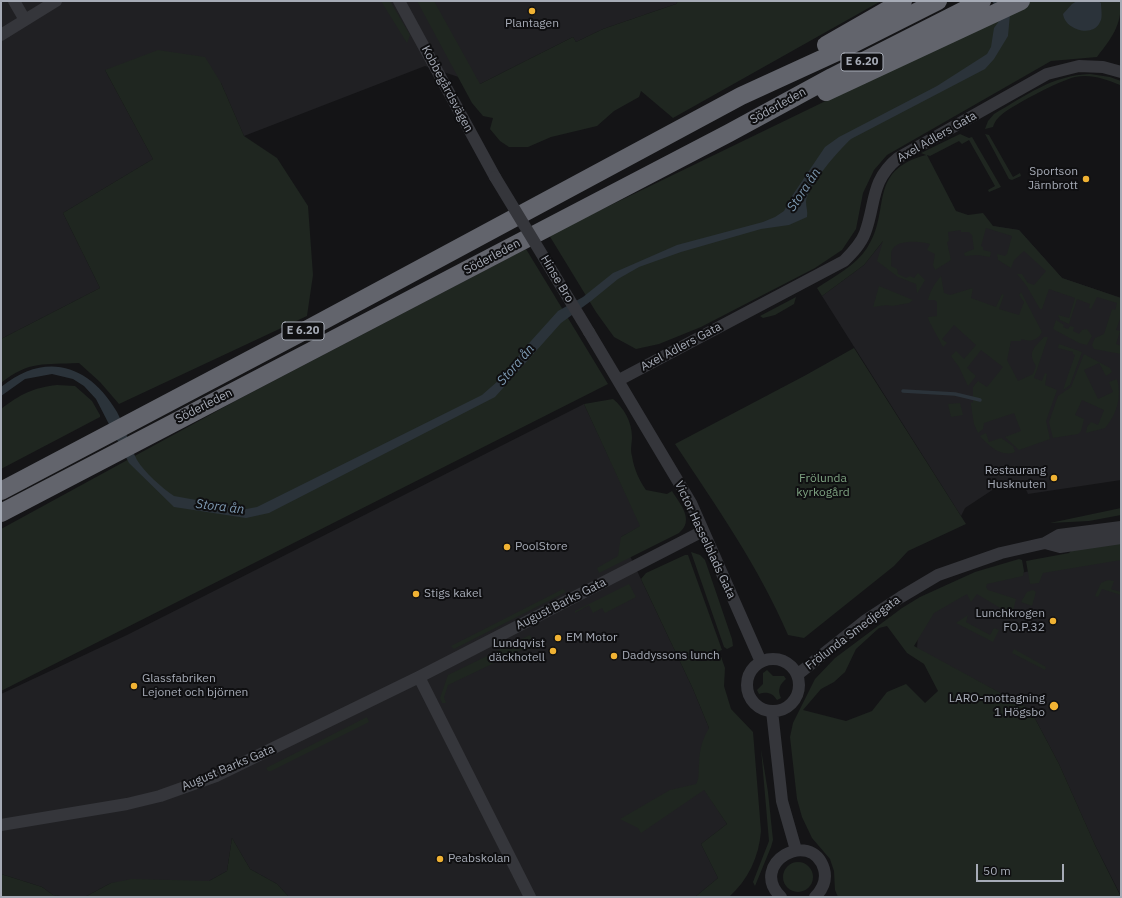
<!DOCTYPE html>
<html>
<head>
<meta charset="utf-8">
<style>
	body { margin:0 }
	#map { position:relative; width:1122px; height:898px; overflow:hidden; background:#141416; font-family:"IBM Plex Sans",sans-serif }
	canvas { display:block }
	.frame { position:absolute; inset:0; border:2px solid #a6abb6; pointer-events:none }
	.scale { position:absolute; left:976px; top:864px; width:88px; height:18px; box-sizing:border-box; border:2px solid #a6abb6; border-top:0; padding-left:5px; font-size:12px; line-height:14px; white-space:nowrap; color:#a6abb6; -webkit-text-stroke:3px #0f0f11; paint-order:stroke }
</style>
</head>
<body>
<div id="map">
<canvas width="1122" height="898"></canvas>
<div class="frame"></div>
<div class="scale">50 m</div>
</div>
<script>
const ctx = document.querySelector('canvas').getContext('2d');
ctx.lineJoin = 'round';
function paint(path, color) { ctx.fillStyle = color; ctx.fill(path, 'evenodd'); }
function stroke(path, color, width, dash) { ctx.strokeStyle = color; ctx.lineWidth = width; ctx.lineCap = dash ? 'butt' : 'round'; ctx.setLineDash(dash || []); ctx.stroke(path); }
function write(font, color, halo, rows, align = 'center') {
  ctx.font = font + ' "IBM Plex Sans",sans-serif'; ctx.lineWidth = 4; ctx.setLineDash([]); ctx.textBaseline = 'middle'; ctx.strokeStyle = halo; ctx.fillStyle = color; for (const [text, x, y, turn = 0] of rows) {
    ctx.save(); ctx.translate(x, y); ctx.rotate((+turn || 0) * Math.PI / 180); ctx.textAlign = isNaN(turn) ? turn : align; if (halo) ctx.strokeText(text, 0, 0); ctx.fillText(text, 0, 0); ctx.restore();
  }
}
const built = new Path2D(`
	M1 1H678L676 4 603 29 576 42 573 37 480 84 425 66 244 136 221 83 105 70 153 159 63 213 100 288 1 339Z
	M917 225 993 226 1019 230 1062 278 1121 298V480L1028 494 1023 483 1011 486 1006 481 965 508 961 516 822 296 864 265 884 240Z
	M584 404 641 526 621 537 693 689 709 728 704 789 727 824 701 844 718 878 695 897H289L277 884 250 869 232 838 227 871 209 881 111 883 85 897H67L53 895 42 887 1 874V694L127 635Z
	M1121 552V896L1095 845 1059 764 1030 709 917 649 918 633 933 607 987 581 1051 566Z`);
const green = new Path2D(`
	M381 1H390L410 35 407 43Z
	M417 1H434L480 84 573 37 576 42 603 29 676 4 678 1H881L673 118 641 91 639 97 614 111 597 126 551 137 528 147H509L500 141 490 129 493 118 483 116 472 103Z
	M1032 1H1121C1121 27 1112 37 1097 57L1051 61 887 155 874 170 863 193 856 229 842 250 815 268 701 327 659 344 636 349 614 337 596 312 549 235Z
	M158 50 205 57 221 83 244 136 277 158 308 206 313 275 307 316 119 404 100 382 79 363C44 365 30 360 1 383V339L100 288 63 213 153 159 105 70Z
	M1090 74 1110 77 1121 81 1120 85C1105 79 1091 74 1075 77 1061 80 1008 107 999 117 996 120 994 123 993 127L985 129 988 121 994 114C1025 96 1053 75 1090 74Z
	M960 134 969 138 972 137 1001 187 989 192 988 190 995 186 969 140 962 144 959 141 930 156 927 155 956 211 968 215 983 213 993 226 1019 230 1062 278 1121 298V316L1116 330 1120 331 1116 344 1121 346V354L1094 349 1092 345 1095 338 1104 334 1112 309 1115 310 1117 303 1097 297 1091 309 1089 308 1090 304 1077 299 1069 324 1060 320 1058 315 1069 318 1075 298 1049 289 1042 309H1040L1026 285 1017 274H1022L1028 283 1034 285 1046 271 1024 251 1014 260 1011 268 998 260 997 254 1005 256 1007 254 1012 236 986 228 981 246 983 247V250L991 252 990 257 977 255 965 256 964 253 974 249 972 235 969 232H961V230L948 232 949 241 947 242 951 260 935 270 933 265 935 254 927 250 930 244C922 241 896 239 892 250 890 255 892 261 891 266L897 269 898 274 906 278 910 276 914 278 918 273 925 280 918 292 917 293 916 284 898 277 877 261 883 241 864 265 822 296 817 288C835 276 855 266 867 248 892 211 866 171 926 155L921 153Z
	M985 134 989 135 1013 177 1020 173 1021 176 1012 180 1009 179Z
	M526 249 608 384 1 691V529L239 399Z
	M941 276 944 293 950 295 973 288 971 298 996 307 1002 294 1004 295 999 309 1019 315 1024 302 1019 295 1021 292 1042 332C1037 341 1031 342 1021 339V341H1011L1007 360 1018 381 1033 374 1036 366C1027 352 1034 348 1044 337H1048L1034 378 1042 381 1045 373 1047 374 1045 385 1057 390 1046 421 1050 439 1019 450 1005 437 1021 431 1014 413 984 423 983 429 978 433 974 424 971 405V402L973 403V387L978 381 987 387 1003 367 981 350 967 368 976 376 968 386 959 367 951 356 956 351 964 359 976 345 954 325 942 339 947 343 943 347 929 321 928 317 937 316V302L935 300H928C930 291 935 283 941 276Z
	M879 286 913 300 909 303 898 305 892 306 887 305 873 307Z
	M796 297 794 304 775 315 763 318 760 316Z
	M1056 320 1064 325 1063 327 1068 329 1070 326 1074 327 1073 331 1079 334 1082 330 1087 329 1092 336 1087 345 1079 343 1053 329Z
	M1059 344 1082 352 1070 385 1063 390 1075 355 1073 354V352L1058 348Z
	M854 348 966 524 908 551 894 566 804 638 788 635C759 567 716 506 675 444L806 375Z
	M1084 354 1110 368 1112 372 1106 376 1099 363 1084 370 1098 399 1113 392 1109 382 1117 379C1122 397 1117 414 1105 428L1086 433 1087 427 1091 422 1098 425 1104 410 1082 400 1075 415 1084 419 1081 431 1078 434 1053 438 1049 422 1058 396 1071 387Z
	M57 385 75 386 92 401 100 415V417L1 469V409C21 394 32 388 57 385Z
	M613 399C624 408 632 422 632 437 632 443 630 450 632 456 634 469 639 480 646 490L667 494 672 491C680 504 695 520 679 533L599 573 597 568 618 556 621 537 640 526 584 404Z
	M960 403 963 415 951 417 948 404Z
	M986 433 989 442 1001 438 1013 446 1015 452C1001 458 988 445 980 436Z
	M1121 508V515L1089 521 1050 523Z
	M1121 543V560L1043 573 1039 583 1030 584 1026 561 1069 553 1072 550Z
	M691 552 700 555 705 560 732 639 733 646 727 649 724 647Z
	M685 555H688L722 650 719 651 725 668 724 686 731 709 753 732 761 831C759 857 748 880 729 897H695L718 878 701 844 727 824 704 790 641 833 638 828 620 819 670 790 696 784C700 777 698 773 699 765 699 751 702 740 709 728L693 689 641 579 646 573Z
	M1019 559 1022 560 1024 571 1023 576 987 584 986 587 988 590 1016 599 1012 615 977 594 971 602 967 594 934 613 914 646 1030 709 1059 764 1095 845 1121 897H838L835 890 834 871 830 859 812 838 802 817 797 799 792 755 790 737 793 723 815 679 835 658 902 608 920 597 975 572ZM887 626 907 653 924 664 938 691 925 703 906 684 887 692 872 711 846 721 803 710 821 689 834 682 845 672 856 649 879 628Z
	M1108 580 1114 581 1111 589 1121 592V595L1102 589 1098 597 1095 596 1101 583Z
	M629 584 636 597 605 613 602 608 593 613 589 605 575 613V611Z
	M563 589 566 592 454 649 451 646Z
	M1033 590 1036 592 1032 606 1021 602 1027 592Z
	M968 615 966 622 990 635 994 628 999 630 993 642 956 623Z
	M530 635 534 644 448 685 444 697 446 703H442L440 698 448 675Z
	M1014 649 1046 667 1045 670 1012 653Z
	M767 670 773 676H784L786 679C780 684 777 690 781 698L777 700C773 693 766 691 759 694L757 690 763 684V673Z
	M367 717 369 722 271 771H268L266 768Z
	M761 749 768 792 773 840 771 847 755 886 753 882 769 841Z
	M232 838 250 869 277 884 289 897H85L111 883 132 879 209 881 227 871Z
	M783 877a15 15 0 1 1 30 0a15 15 0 1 1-30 0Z
	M1 874 42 887 53 895 67 897H1Z`);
const water = new Path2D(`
	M992 1H1004L1010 14 1008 36 994 59 985 69 851 139C839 150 807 186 806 202 806 207 808 212 807 217L789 225 761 229 681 252 639 267 618 279 591 301 561 323 495 397 269 513 246 518 174 507 129 463 96 399 84 386 73 379 52 374 25 379 1 396V387C45 351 89 364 117 412 125 427 129 445 137 460 145 473 161 487 174 496L246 509 257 507 482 395 506 374 522 351 558 311 583 297 613 273 677 245 763 222 775 217 784 211 792 196 825 147 839 137 937 86 987 54 991 47 994 28 1002 17Z
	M1077 1H1098L1101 3C1101 9 1103 18 1100 22 1093 38 1065 30 1063 14L1072 4Z`);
const stream = new Path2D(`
	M903 391 955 394 980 400`);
const minor = new Path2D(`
	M14 1 25 20
	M399 1 495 177
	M1 35 56 1
	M589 332 691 503 761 662
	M619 380 844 261C852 253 861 244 865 233 876 204 870 181 898 158L1047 74 1079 66 1103 67 1121 72
	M1045 543 1060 547 1121 538
	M747 685a26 26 0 1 1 52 0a26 26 0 1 1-52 0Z
	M797 675 866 620 901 597 938 575 1001 553 1045 543 1059 535 1121 527
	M419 677 530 897
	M772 711 782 801 796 850
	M1 825 127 804 160 796 216 776 419 677 703 531
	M781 897C747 864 811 827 824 869 827 880 823 889 815 897`);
const highway = new Path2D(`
	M826 45 903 1
	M826 92 1021 1
	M1 491 306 330 741 96 837 52 938 1
	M1 513 729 133 832 77 982 1`);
const minorBridge = new Path2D(`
	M495 177 589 332`);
const markers = [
	[532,11,4,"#f0b233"],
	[1086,179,4,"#f0b233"],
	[1054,478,4,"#f0b233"],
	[507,547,4,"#f0b233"],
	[416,594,4,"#f0b233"],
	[1053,621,4,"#f0b233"],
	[558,638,4,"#f0b233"],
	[553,651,4,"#f0b233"],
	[614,656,4,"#f0b233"],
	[134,686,4,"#f0b233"],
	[1054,706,5,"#f0b233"],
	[440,859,4,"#f0b233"]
];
const shields = [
	[862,62,42],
	[303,331,42]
];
const shieldNames = [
	["E 6.20",862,62],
	["E 6.20",303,331]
];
const poiNames = [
	["Plantagen",532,24,"center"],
	["Sportson",1078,172,"right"],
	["Järnbrott",1078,186,"right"],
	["Restaurang",1046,471,"right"],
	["Husknuten",1046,485,"right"],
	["PoolStore",515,547],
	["Stigs kakel",424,594],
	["Lunchkrogen",1045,614,"right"],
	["FO.P.32",1045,628,"right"],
	["EM Motor",566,638],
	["Lundqvist",545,644,"right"],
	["däckhotell",545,658,"right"],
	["Daddyssons lunch",622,656],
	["Glassfabriken",142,679],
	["Lejonet och björnen",142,693],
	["LARO-mottagning",1045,699,"right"],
	["1 Högsbo",1045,713,"right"],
	["Peabskolan",448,859]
];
const streetNames = [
	["Kobbegårdsvägen",447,89,62],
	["Söderleden",778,106,-29],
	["Axel Adlers Gata",937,137,-30],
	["Söderleden",492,257,-28],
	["Hinse Bro",557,279,59],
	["Axel Adlers Gata",681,347,-28],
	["Söderleden",204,406,-27],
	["Victor Hasselblads Gata",705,540,65],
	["August Barks Gata",561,604,-27],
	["Frölunda Smedjegata",853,633,-37],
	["August Barks Gata",228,768,-23]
];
const parkNames = [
	["Frölunda",823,479],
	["kyrkogård",823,493]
];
const waterNames = [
	["Stora ån",804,190,-56],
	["Stora ån",516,365,-49],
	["Stora ån",220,507,7]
];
paint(built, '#202023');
paint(green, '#1f2620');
paint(water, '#2b333a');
stroke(stream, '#2b333a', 3.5);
stroke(minor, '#35363b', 12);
stroke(highway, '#62646c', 18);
stroke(minorBridge, '#35363b', 12);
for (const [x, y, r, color] of markers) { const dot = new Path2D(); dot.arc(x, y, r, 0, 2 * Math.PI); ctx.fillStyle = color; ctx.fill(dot); stroke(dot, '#0f0f11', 1.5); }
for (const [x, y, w] of shields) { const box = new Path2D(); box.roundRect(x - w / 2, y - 9, w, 18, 3); ctx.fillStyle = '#0f0f11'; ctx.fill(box); stroke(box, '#a6abb6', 1); }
write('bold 11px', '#a6abb6', null, shieldNames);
write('12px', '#a6abb6', '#0f0f11', poiNames, 'left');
write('12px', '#a6abb6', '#0f0f11', streetNames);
write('12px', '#7da180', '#0f0f11', parkNames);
write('italic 13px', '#7d99b1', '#0f0f11', waterNames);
</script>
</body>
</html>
